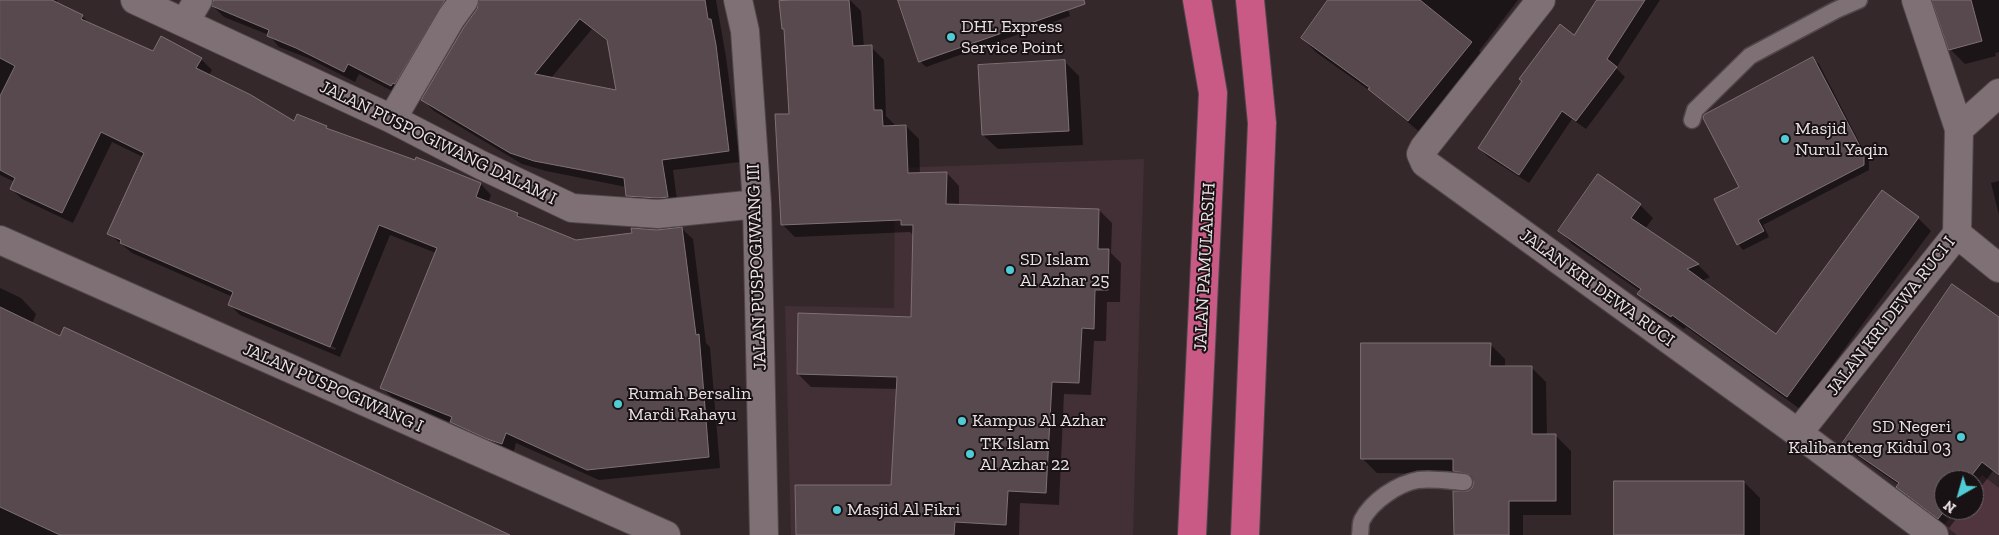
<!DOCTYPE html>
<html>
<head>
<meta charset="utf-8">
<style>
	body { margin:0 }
	#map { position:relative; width:1999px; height:535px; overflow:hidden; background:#34282b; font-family:"Zilla Slab",serif }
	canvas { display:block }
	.north { position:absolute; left:1934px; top:470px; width:50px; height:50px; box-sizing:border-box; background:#181214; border:1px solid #6c6567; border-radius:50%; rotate:218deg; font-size:14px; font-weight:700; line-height:20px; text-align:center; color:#ebe2e4 }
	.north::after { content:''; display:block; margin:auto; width:18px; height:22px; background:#51ccd5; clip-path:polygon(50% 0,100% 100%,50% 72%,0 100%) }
</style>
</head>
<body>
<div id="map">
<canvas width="1999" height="535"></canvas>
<div class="north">N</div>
</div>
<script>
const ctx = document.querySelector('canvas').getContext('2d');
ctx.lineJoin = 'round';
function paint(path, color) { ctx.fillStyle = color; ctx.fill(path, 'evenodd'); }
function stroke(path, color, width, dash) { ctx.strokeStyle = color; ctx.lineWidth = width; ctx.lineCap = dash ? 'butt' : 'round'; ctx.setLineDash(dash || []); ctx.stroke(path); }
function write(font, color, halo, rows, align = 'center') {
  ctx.font = font + ' "Zilla Slab",serif'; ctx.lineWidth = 4; ctx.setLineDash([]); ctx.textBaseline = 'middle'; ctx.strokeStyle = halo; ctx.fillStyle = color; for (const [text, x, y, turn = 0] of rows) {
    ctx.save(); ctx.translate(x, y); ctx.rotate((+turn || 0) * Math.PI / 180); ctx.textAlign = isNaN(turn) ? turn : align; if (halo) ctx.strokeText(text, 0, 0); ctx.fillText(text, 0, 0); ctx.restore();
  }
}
const built = new Path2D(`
	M1144 159 1133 535H791L785 306 894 308 895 168Z`);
const green = new Path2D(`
	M1982 475 1999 488V535H1957L1944 525 1955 510H1974V486Z`);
const shadow = new Path2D(`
	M0 0H57V4L82 16 91 25 154 52 201 59 212 70 209 75 295 123 326 127 330 131 481 184 491 195 488 203 518 214 524 221 576 242 682 229 693 239 706 343 710 347 720 468 599 480 516 443 513 454 463 433 452 423 393 398 382 388 436 253 390 235 340 357 240 315 230 305 233 297 132 253 108 233 143 157 112 142 73 223 22 199 12 189 15 182 0 175ZM241 309 336 348 335 350 241 311Z
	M215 0H464L402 96 359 74 355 82 308 58 279 47 269 35 224 17 213 6Z
	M481 0H716L726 57 740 162 673 170 678 208 638 207 627 196 626 187 546 171 522 164 434 111 423 100 478 9ZM592 29 608 42 618 91 551 78Z
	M813 0H850L861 11 864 47H871L884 60 886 116 894 124V127L906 126 919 139 920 174 947 173 959 186V205L1099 210 1112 223 1111 253 1121 263 1120 302H1107L1106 341H1094L1091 395 1064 394 1059 505 1020 503 1019 535H797L892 487 897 389 811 387 798 374 912 318 914 236 910 232 795 237 782 224 791 115 785 31 783 28Z
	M899 0H1065L1070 16 926 67 920 61Z
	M1330 0H1518L1479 51 1486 57 1423 135 1376 95 1317 53 1302 38Z
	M1598 0H1660L1616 68 1625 77 1586 129 1572 119 1529 183 1488 157 1479 148 1574 36Z
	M1934 0H1999V52L1995 53 1996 56 1965 64 1950 49Z
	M1813 59 1819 64 1869 161V170L1763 225 1769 237 1743 250 1738 244 1741 187Z
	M1065 62 1079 76 1083 145 998 149 983 135Z
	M1999 181V215L1991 183Z
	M1882 192 1918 218 1931 231 1800 409 1686 327 1684 329 1652 307 1639 294 1641 292 1572 244 1560 231 1640 205 1653 218 1645 229 1698 265 1710 277 1702 281 1776 336Z
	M0 288 21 298 36 314 32 324 507 535H0Z
	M1999 323V476L1993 471 1974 496V480H1944V510H1963L1949 528 1908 497 1898 487 1899 485 1854 454 1843 443Z
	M1490 344 1505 359V367H1531L1546 382 1547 436H1556L1571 451V515H1523V535H1455L1469 492 1475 487 1470 486 1458 474 1377 473 1362 458Z
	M1744 482 1760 498V535H1615Z`);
const building = new Path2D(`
	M0 0H52L83 15 81 19 153 51 161 36 202 58 196 68 251 95 294 121 297 114 327 126 326 128 415 160 416 157 481 183 476 197 518 213 517 216 576 240 632 233 631 228 657 230 682 227 696 335 699 334 709 457 587 470 506 433 502 444 487 439 450 422 452 417 380 388 437 248 379 225 330 347 228 305 233 292 120 243 121 240 107 234 144 153 101 132 62 213 10 189 15 178 0 170V96L15 66 0 58Z
	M214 0H445L395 84 393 83 391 86 348 64 344 72 296 48 267 36 269 30 212 6Z
	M479 0H705L708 19H711L716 45 729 151 662 160 668 197 658 198 626 196 624 178 534 161 510 153 421 100 464 27 477 9ZM580 19 607 40 616 90 535 74Z
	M794 0H849L853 46 872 45 874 110H882L883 126 906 125 908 173 947 172 946 204 1099 209 1098 249H1109L1108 290H1095L1094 329 1082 328 1079 383 1052 382 1046 493 1008 491 1006 525 955 522 954 535H796L795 485H891L897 377 797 374 798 313 911 317 913 225H901V220L781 225 775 114H789L784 29H782L779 1Z
	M898 0H1084L1085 4 919 62Z
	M1328 0H1420L1472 42 1408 121 1368 89 1370 88 1301 38Z
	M1597 0H1645L1607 59 1617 67 1576 121 1562 111 1519 175 1478 148 1522 81 1519 79 1560 24 1574 35Z
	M1932 0H1971L1982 41 1949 50Z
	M1813 57 1864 154V165L1758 220 1764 231 1737 245 1714 199 1739 187 1703 118 1704 115Z
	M1065 60 1069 131 982 135 978 65Z
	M1598 174 1641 204 1631 218 1699 264 1687 269 1776 334 1882 190 1919 217 1787 397 1672 315 1671 317 1637 294 1641 289 1558 231Z
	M1952 284 1999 317V475L1982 462 1968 480H1944L1945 510 1938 519 1896 487 1899 483 1842 444Z
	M0 307 60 336 64 327 510 535H60L0 507Z
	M1361 343H1491L1490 366H1532V434H1556V501H1509V535H1454L1453 491H1468L1472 488 1474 482 1469 474 1453 471V459H1361Z
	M1614 481H1744V535H1614Z`);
const service = new Path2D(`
	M1692 120 1695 110 1750 56 1836 10 1859 0
	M1360 535C1361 530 1360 524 1362 520 1372 501 1397 484 1418 480 1432 478 1450 481 1464 482`);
const minor = new Path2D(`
	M135 0 392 119 481 165 572 208 658 214 757 204
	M738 0 745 31 757 204 764 535
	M1541 0 1424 148 1421 154 1425 163 1798 433 1934 535
	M1916 0 1959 129
	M185 22 198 0
	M392 119 451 18 464 0
	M1957 234 1999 268
	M0 240 666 535
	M1798 433 1957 234 1959 129 1999 93`);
const trunk = new Path2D(`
	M1192 535 1213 93 1197 0
	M1245 535 1262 123 1250 0`);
const markers = [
	[951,37,5,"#51ccd5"],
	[1785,139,5,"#51ccd5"],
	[1010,270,5,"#51ccd5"],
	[618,404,5,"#51ccd5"],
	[962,421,5,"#51ccd5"],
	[1961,437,5,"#51ccd5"],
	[970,454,5,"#51ccd5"],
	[837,510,5,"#51ccd5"]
];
const poiNames = [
	["DHL Express",961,27],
	["Service Point",961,48],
	["Masjid",1795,129],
	["Nurul Yaqin",1795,150],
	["SD Islam",1020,260],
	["Al Azhar 25",1020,281],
	["Rumah Bersalin",628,394],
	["Mardi Rahayu",628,415],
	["Kampus Al Azhar",972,421],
	["SD Negeri",1951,427,"right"],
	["Kalibanteng Kidul 03",1951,448,"right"],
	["TK Islam",980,444],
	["Al Azhar 22",980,465],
	["Masjid Al Fikri",847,510]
];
const streetNames = [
	["JALAN PUSPOGIWANG DALAM I",438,143,26],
	["JALAN PUSPOGIWANG III",757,267,-92],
	["JALAN PAMULARSIH",1205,267,-87],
	["JALAN KRI DEWA RUCI",1597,288,36],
	["JALAN KRI DEWA RUCI I",1891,316,-52],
	["JALAN PUSPOGIWANG I",333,388,24]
];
paint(built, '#423036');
paint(green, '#51353e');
paint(shadow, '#0007');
paint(building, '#57494d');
stroke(building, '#7f7074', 1);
stroke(service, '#51474a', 19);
stroke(minor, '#51474a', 30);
stroke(trunk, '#51474a', 30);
stroke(service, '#7e7074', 16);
stroke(minor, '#7e7074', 28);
stroke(trunk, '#c85a85', 28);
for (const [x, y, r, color] of markers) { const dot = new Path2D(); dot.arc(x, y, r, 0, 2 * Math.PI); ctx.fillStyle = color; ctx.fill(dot); stroke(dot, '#181214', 2); }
write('18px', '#ebe2e4', '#181214', poiNames, 'left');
write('18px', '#ebe2e4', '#181214', streetNames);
</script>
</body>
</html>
